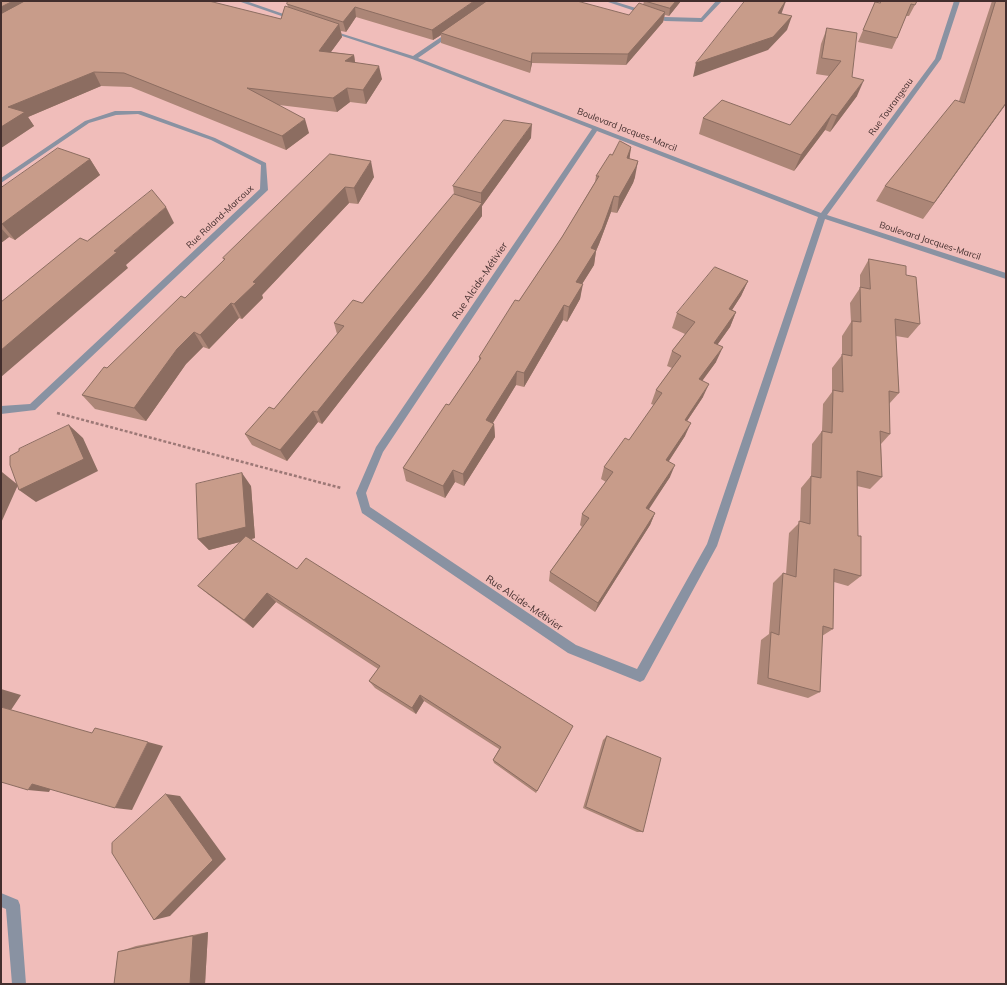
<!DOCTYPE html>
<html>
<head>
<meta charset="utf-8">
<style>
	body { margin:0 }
	#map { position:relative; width:1007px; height:985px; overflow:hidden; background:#f0bdba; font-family:Mulish,sans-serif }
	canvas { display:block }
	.frame { position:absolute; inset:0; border:2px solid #422e2d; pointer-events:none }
</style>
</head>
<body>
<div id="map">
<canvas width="1007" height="985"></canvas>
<div class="frame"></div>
</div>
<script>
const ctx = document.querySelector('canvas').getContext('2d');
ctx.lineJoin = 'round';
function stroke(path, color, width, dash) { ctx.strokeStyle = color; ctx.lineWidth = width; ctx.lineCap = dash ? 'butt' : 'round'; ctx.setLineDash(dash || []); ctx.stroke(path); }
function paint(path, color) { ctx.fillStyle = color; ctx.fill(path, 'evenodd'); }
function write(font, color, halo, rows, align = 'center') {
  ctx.font = font + ' Mulish,sans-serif'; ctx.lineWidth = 3; ctx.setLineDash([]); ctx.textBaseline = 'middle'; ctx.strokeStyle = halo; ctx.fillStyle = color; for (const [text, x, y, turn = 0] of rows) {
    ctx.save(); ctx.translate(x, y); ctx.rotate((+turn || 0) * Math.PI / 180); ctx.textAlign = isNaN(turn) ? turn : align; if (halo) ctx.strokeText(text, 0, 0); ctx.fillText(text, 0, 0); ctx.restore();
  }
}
const path = new Path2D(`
	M57 413 341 488`);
const minor = new Path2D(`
	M238 1H246L298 19 293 20Z
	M605 1H613L665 17 701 18 716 1H722L702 22 665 21Z
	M954 1H960L941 59 827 215 1006 273V279L825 219 717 546 644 680 640 682 568 653 362 513 356 493 376 447 592 129 412 59 327 31V29L413 56 450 31H454V33L418 58 821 213 935 59ZM597 131 818 217 707 544 637 669 576 645 370 507 366 493 383 452Z
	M115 111H141L215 138 266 163 268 190 35 410 1 414V406L30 404 260 189 261 165 211 140 138 114 116 115 89 123 1 183V178L85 121Z
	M1 893 18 900 20 905 26 984H12L6 909 1 907Z`);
const wall = new Path2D(`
	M1 1 281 19 288 7 287 4 629 15 643 5 644 1H681L669 16 665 15 663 22 626 65 532 63 530 73 441 43V35L433 40 356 17 346 32 341 31 342 37 331 52 354 55 355 62 382 79 366 104 350 102 337 112 279 105 309 133 286 150 131 87 101 86 28 117 34 126 1 148Z
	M917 1 909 16H906L897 38 892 49 858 42 875 2 880 3Z
	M992 1H1006V104L923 219 876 201 885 186 959 101Z
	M827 28 852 77 857 96 830 132 825 130 794 171 699 134 703 118 790 125 829 76 816 74 821 44Z
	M531 138 482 206V216L428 288 322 424 318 422 287 461 252 445 245 434 274 409 337 334 334 323 362 303 454 194 453 186Z
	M631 147 629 159 635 177 633 183 617 213 611 212 599 244 596 251 594 265 582 284 580 299 567 322 563 320 524 387 516 385 493 423 494 424 495 437 464 486 455 482 445 498 406 481 403 468 449 405 479 361V357L519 301 562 237 595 182 596 176 612 155Z
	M330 154 374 177 358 204 349 203 262 295 263 298 242 319 239 318 209 349 203 347 186 364 146 421 95 409 82 395 107 368 185 298 224 260 223 258Z
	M90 159 100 175 15 240 9 237 1 243V188Z
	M869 259 906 275 920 324 908 338 896 336 899 393 889 404 890 434 881 444 882 477 870 489 857 486 858 536 861 576 848 586 834 582 833 629 822 636 820 692 808 698 757 684 761 640 769 634 773 583 783 573 786 574 789 533 800 522 801 488 811 476 812 444 822 431 823 404 832 392V368L842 355V336L851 322 850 303 860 288V275Z
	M748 281 741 296 732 310 736 312 730 327 717 345 716 362 703 380V397L687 421 685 436 669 461 670 477 648 509 655 513 650 525 595 612 549 581 550 572 582 527 580 525 582 514 606 482 601 479 604 467 629 440 654 405 651 404 656 390 672 368 667 366 672 351 685 334 672 328 677 313Z
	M251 486 255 538 251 539 297 569 573 726 536 793 494 763 493 760 499 749 424 701 416 714 375 688 369 681 378 669 276 602 253 628 209 595 198 586 240 542 209 550 198 539Z
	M607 736 643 832H637L583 808 603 740Z
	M208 932 205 984H114L118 952 136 946Z`);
const shadedWall = new Path2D(`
	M13 1H44L1 25V7Z
	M474 1H489L441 33V35L433 40 432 30Z
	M676 1H681L669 16 670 8Z
	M781 1H786L781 15 773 26Z
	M355 7 356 17 346 32 343 22Z
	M665 12 663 22 626 65 628 54Z
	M792 16 787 30 768 50 693 77 696 63Z
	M339 24 342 37 322 64 319 51Z
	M532 53V63L530 73 531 62Z
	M354 55 356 69 345 61Z
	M379 66 382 79 366 104 363 90Z
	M94 72 101 86 28 117 34 126 1 148V127L8 107Z
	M864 80 857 96 830 132 837 116Z
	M347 88 350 102 337 112 333 98Z
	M1006 103V104L923 219 934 203Z
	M832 114 825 130 794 171 801 155Z
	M305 119 309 133 286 150 282 136Z
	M532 124 531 138 482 206V216L428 288 322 424 317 412 481 204V193Z
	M631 147 629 163 627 158Z
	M90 159 100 175 15 240 2 224Z
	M371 161 374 177 358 204 354 188Z
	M638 161 635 177 633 183 617 213 619 197Z
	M345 187 349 203 262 295 263 298 242 319 234 304 253 282Z
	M614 196 611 212 599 244 596 251 594 265 574 297 576 282Z
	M166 207 174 223 126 265 128 268 1 377V350L114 251Z
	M1 228 9 237 1 243Z
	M748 281 741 296 723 324 729 309Z
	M583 284 580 299 567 322 569 307Z
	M231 303 239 318 209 349 200 335Z
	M564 305 563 320 524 387V373Z
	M736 312 730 327 708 358 714 343Z
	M194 332 203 347 186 364 146 421 134 408 177 349Z
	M723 347 716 362 693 393 699 379Z
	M517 371 516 385 486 434V420Z
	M709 384 703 397 679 433 685 420Z
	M313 411 318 422 287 461 280 450Z
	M691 423 685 436 661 473 666 460Z
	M494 424 495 437 464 486 463 474Z
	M69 425 83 438 98 471 36 502 19 490Z
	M675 465 670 477 642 520 646 508Z
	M453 470 455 482 445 498 443 486Z
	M2 472 18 485 1 523V474Z
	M242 473 251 486 255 538 209 550 198 539Z
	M655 513 650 525 595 612 598 603Z
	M267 593 276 602 253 628 244 620Z
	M1 689 21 695 11 710 1 707Z
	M420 695 424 701 416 714 412 708Z
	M148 742 163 746 132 810 115 808Z
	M32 784 52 786 49 792 28 790Z
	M166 794 180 796 226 859 170 916 154 920Z
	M208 932 205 984H190L193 936Z`);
const building = new Path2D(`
	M1 1H13L1 7Z
	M25 1H209L281 19 285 6 339 24 319 51 354 55 345 61 379 66 363 90 347 88 333 98 247 88 305 119 282 136 124 73 94 72 8 107 25 112 1 127V14Z
	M288 1H474L432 30 355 7 343 22 287 4Z
	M487 1H577L629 15 639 3 665 12 628 54 532 53 531 62 441 33Z
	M645 1H676L670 8Z
	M745 1H781L785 2 778 13 792 16 773 37 696 63Z
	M881 1H917L915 5 911 4 897 38 863 30 875 2 880 3Z
	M996 1H1006V103L934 203 885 186 955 100 964 103Z
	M827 28 857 33 852 77 864 80 837 116 832 114 801 155 703 118 722 100 790 125 841 61 822 58Z
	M504 120 532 124 481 193 453 186Z
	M620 141 631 147 627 158 638 161 636 167 619 197 614 196 602 229 591 248 596 250 576 282 583 284 569 307 564 305 524 373 517 371 486 420 494 424 463 474 453 470 443 486 403 468 446 404 449 405 481 358 479 357 515 300 519 301 562 237 599 176H596L610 154 612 155Z
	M58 148 90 159 2 224 1 223V188Z
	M330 154 371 161 354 188 345 187 253 282 256 283 234 304 231 303 200 335 194 332 177 349 134 408 82 395 104 367 107 368 181 296 185 298 225 259 223 258Z
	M152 190 166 207 114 251 117 252 1 350V302L80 238 87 241Z
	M454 194 482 203 427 275 317 412 313 411 280 450 245 434 269 407 274 409 344 326 334 323 353 300 362 303Z
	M869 259 906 266V275L916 277 920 324 895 319 899 393 889 391 890 434 880 431 882 477 857 471 858 536H861V576L834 569 833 629 823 626 820 692 768 678 771 632 779 635 783 573 796 577 799 521 810 524 811 476 821 478 822 431 832 433 833 390 843 392 842 354 852 356V321L861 322 860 287 870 289Z
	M715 267 748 281 729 309 736 312 714 343 723 347 699 379 709 384 685 420 691 423 666 460 675 465 646 508 655 513 598 603 550 572 589 518 582 514 613 472 604 467 625 438 629 440 662 393 656 390 681 356 672 351 695 322 677 313Z
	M69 425 84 459 19 490 10 465V456L19 451V449Z
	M242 473 246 527 198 539 196 484Z
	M246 536 297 569 306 558 573 726 537 791 493 760 501 747 420 695 412 708 369 681 380 666 267 593 244 620 198 586Z
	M1 707 92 733 95 728 148 742 115 808 32 784 28 790 1 782Z
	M607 736 661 758 643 832 586 807Z
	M166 794 213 860 154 920 112 853V843Z
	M193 936 190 984H114L118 952Z`);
const farStreetnames = [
	["Rue Tourangeau",891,107,-54],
	["Boulevard Jacques-Marcil",627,130,21],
	["Rue Roland-Marcoux",220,217,-43],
	["Boulevard Jacques-Marcil",930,241,18]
];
const streetNames = [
	["Rue Alcide-Métivier",480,281,-56],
	["Rue Alcide-Métivier",524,603,34]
];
stroke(path, '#9c7876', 2.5, [3, 2]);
paint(minor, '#8992a2');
paint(wall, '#ac8677');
paint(shadedWall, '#8c6d61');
paint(building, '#c89c8a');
stroke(building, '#8c6d61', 1);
write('9px', '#422e2d', '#f0bdba', farStreetnames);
write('10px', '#422e2d', '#f0bdba', streetNames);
</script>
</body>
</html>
